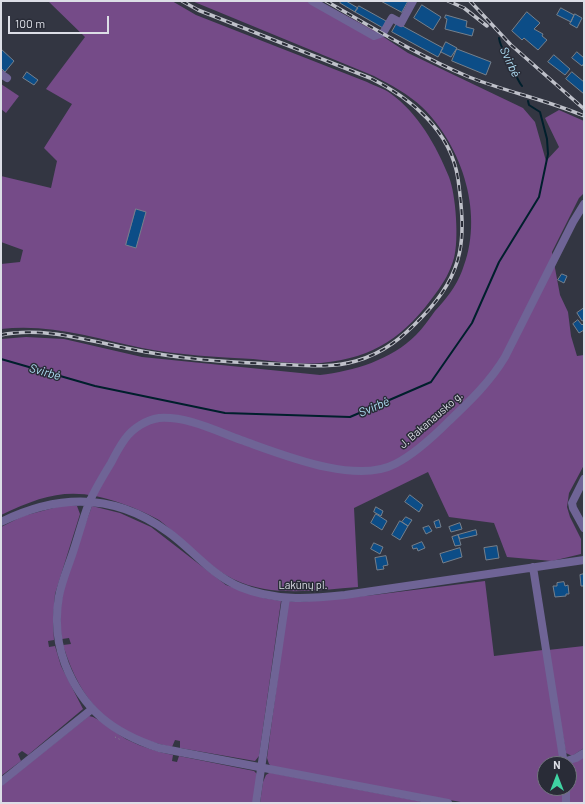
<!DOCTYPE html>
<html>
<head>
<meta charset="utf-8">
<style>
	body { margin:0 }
	#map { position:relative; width:585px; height:804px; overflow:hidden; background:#333642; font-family:Barlow,sans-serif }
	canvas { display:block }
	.frame { position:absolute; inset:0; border:2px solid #dcdee6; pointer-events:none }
	.north { position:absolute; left:537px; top:756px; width:40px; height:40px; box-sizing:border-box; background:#292c37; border:1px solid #71737d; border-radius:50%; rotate:0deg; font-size:11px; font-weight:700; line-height:16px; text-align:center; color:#dcdee6 }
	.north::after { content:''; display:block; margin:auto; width:14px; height:18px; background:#3fd4a2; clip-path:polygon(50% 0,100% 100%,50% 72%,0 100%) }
	.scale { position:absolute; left:8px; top:16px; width:101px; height:18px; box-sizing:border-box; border:2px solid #dcdee6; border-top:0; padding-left:5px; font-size:12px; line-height:14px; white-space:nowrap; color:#dcdee6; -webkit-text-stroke:3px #292c37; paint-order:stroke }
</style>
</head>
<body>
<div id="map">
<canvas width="585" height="804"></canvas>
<div class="frame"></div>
<div class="north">N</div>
<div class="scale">100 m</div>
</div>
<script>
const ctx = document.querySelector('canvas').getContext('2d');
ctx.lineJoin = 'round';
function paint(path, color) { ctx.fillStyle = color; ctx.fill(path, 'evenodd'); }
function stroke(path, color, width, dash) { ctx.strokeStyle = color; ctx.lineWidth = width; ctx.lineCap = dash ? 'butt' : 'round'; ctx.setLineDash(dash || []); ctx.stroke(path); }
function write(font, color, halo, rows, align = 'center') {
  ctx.font = font + ' Barlow,sans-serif'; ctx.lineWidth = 3; ctx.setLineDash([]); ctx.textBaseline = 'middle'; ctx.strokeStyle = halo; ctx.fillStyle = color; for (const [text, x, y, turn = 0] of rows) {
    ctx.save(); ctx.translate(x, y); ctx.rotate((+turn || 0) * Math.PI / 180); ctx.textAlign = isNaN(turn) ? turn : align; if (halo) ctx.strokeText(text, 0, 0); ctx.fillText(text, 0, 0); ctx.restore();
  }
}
const green = new Path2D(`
	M48 1H172L196 15 367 82C375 86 383 88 390 93 418 113 436 145 449 177 456 195 459 240 454 258 450 272 444 282 436 293 405 336 375 358 321 363 299 365 275 361 253 359 216 357 179 355 142 348 96 338 48 323 1 329V264L20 262 23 250 1 242V176L51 188 57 161 44 148 72 104 46 89 85 37Z
	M192 1H319L373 30 408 53 523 108 535 122 546 161 559 147 545 118 559 110 584 121V193L579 198 552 252 560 295 568 312 571 336 577 356 584 355V465L569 493 567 507 570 517 581 539V554L552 561 507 557 494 523 449 517 428 472 354 508 358 587C317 590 272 598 233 579 212 568 195 552 177 536 172 531 166 525 159 520 148 514 135 508 123 504 74 486 47 493 1 515V471L2 469 1 468V339L26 337 64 339 142 357 320 375C354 371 391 360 416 335 423 328 429 319 435 311 446 299 456 287 462 271 485 216 463 147 422 107 408 94 391 85 374 76Z
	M1 84 19 96 6 113 1 109Z
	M61 506H77L80 514 55 594 53 622 54 640 48 641 49 647 55 646 61 666 83 709 28 755 22 751 18 754 21 761 1 776V527L23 516Z
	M92 506 120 513 151 527 226 585 264 598 281 601 259 756 255 761 180 748V741L175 740 172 747C111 735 81 703 63 645L71 644 69 638 62 639C54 593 77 548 92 506Z
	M485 581 494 656 543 650 561 764H545V788H563L562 803H466L272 767 269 764 267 758 288 601 298 602 374 595Z
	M584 646V748L572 756 566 753 548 650Z
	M89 716C99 717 117 735 128 740 142 747 158 752 173 755L172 761 177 762 179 756 254 771 257 774 254 803H1V786Z
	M584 756V803H569V765Z
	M269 773H272L429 803H260L263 782 266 775Z`);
const stream = new Path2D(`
	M499 38C500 46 504 51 508 58 514 67 515 77 522 86
	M1 359 95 386 225 413 350 417 431 382 472 323 499 262 539 197 548 154 547 139 540 112 529 105 528 101`);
const building = new Path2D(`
	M342 1H346L358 8 355 12 340 3Z
	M381 1H408L402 12Z
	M422 5 441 17 433 30 414 18Z
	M359 6 386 21 383 28 355 12Z
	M561 8 574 15 571 22 557 15Z
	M527 12 540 23 534 29 543 34 542 36 547 40 538 50 524 38 522 40 512 31Z
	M575 14 582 18 577 28 570 24Z
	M446 15 467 21 466 27 474 29 472 36 445 29 447 19 445 18Z
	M397 23 443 48 438 57 392 32Z
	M446 42 457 48 451 57 441 52Z
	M1 49 14 61 5 72 1 68Z
	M457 49 491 62 486 75 452 61Z
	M577 52 584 58V63L582 66 572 58Z
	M554 55 570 69 565 75 548 62Z
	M27 72 38 80 34 85 23 78Z
	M572 72 584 82V94L566 79Z
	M136 209 146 212 136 248 126 245Z
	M562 274 567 276 564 283 558 280Z
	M584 308V320L582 321 577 313Z
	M578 320 582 325 584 323V330L579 333 573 324Z
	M410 495 423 505 419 512 405 502Z
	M376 507 383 511 381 516 374 512Z
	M376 514 387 521 382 530 371 523Z
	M406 517 412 520 408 526 402 522Z
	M439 520 441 527 436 528 434 522Z
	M400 521 408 526 400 540 392 535Z
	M460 523 462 529 451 532 449 527Z
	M429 526 432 531 426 534 423 528Z
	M476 530 477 535 460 539 458 535Z
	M458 535 461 545 455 546 452 537Z
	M422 542 425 548 418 551 417 548 413 549 412 546Z
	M374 543 383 547 380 554 371 549Z
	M497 546 499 558 486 560 484 548Z
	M460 548 462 557 443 563 440 554Z
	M386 556 388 565 383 566 384 569 377 570 375 558Z
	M584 574V586H581L580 575Z
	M564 582 565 586 568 585 569 594H566V596L555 597 553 586H557V583Z`);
const path = new Path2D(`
	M115 737 121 740`);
const street = new Path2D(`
	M312 1 374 36 383 33 392 18 401 23 413 1
	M1 74 7 78
	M584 479 572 503 573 508 584 528
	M1 522C58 494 115 493 168 532 192 549 211 575 240 587 274 601 308 599 345 595L584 560
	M533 567 564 764
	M563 762 576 758 584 753
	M1 782 92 709
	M566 788V803
	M256 803 286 598
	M448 803 159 748C113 733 83 710 65 664 57 643 55 619 59 596 62 580 69 565 74 549 79 534 83 518 89 503 95 489 103 476 111 463 115 455 120 446 125 439 133 428 146 420 159 418 187 416 216 431 241 440 281 454 355 485 395 464 415 454 433 437 449 421 470 401 490 382 505 357L573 222 584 204`);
const rail = new Path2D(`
	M326 1C373 28 419 56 469 77 507 92 547 100 584 116
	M448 1 464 8 487 26
	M470 1 511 45 584 109
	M1 335C44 326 89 341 131 349 178 359 225 362 273 364 301 365 329 369 356 361 384 353 403 337 422 317 466 272 466 237 458 179 451 131 411 98 370 78L198 10 182 1`);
const streetNames = [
	["J. Bakanausko g.",431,420,-41],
	["Lakūnų pl.",303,585]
];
const waterNames = [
	["Svirbė",510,62,65],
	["Svirbė",45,372,16],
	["Svirbė",374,407,-23]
];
paint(green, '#754b88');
stroke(stream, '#001f2c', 2);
paint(building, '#0c4d87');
stroke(building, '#76808c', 1);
stroke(path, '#83858f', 1, [1, 3]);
stroke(street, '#6f6496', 8);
stroke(rail, '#bfc1ca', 3.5);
stroke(rail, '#292c37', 2, [6]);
write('11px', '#dcdee6', '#292c37', streetNames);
write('italic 12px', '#aedcf3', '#292c37', waterNames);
</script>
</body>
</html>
